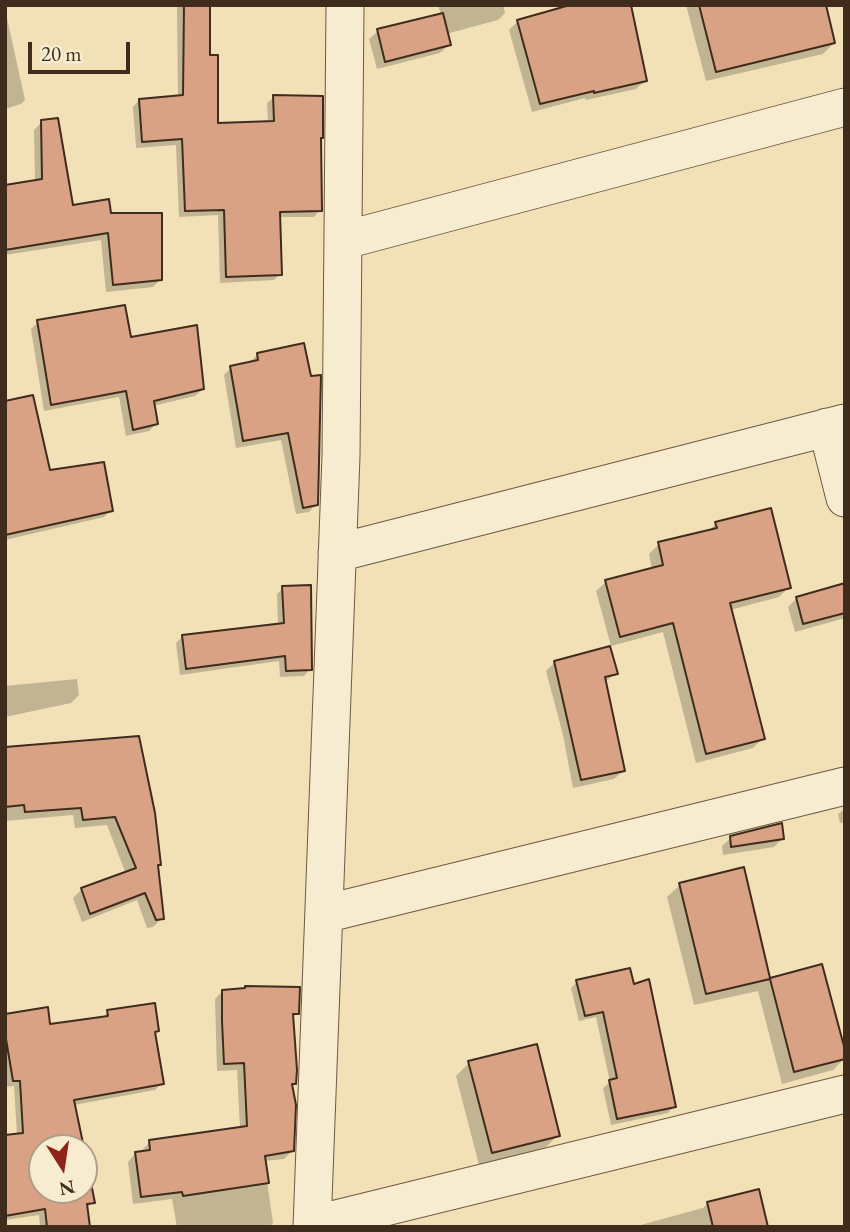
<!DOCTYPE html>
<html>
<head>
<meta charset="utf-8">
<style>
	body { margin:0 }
	#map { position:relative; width:850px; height:1232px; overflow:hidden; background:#f2e1b7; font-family:"EB Garamond",serif }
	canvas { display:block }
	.frame { position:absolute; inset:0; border:7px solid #3f2c1d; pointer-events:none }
	.north { position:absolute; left:28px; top:1134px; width:70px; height:70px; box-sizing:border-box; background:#f7ecd0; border:2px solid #ad9f88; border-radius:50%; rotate:168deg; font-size:19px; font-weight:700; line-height:28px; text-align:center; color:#3f2c1d }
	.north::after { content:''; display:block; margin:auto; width:24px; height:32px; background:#8f2418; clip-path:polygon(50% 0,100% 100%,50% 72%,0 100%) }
	.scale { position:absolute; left:28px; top:42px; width:102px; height:32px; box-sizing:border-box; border:4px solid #3f2c1d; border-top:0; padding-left:9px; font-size:21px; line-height:24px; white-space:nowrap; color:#3f2c1d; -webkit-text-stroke:5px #f7ecd0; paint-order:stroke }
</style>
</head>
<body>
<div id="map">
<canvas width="850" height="1232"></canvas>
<div class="frame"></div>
<div class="north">N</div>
<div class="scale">20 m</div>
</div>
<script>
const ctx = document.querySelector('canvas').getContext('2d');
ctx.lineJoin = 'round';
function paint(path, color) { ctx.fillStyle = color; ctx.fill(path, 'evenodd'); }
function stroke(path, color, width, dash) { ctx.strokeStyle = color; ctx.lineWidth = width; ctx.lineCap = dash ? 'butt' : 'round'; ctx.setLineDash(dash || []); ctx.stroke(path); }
const shadow = new Path2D(`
	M177 5H208V57L216 125 268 123 267 103 274 97 319 139 320 210 314 217H278L280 274 274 280 220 283 218 215 179 217 176 145 136 148 133 107 139 100 178 97Z
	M438 5H503L505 13 498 20 446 34 449 45 440 53 377 69 369 39 378 31 441 15Z
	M686 5H824L834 43 823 54 706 81Z
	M5 9 25 100 21 104 5 109Z
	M518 21 645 81 636 89 586 100 585 98 532 112 509 30Z
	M42 122 72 207 110 215 161 279 153 287 106 292 101 240 5 255V187L35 182 34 130Z
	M38 322 203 389 195 396 153 406 156 424 149 431 126 436 119 397 44 411 31 329Z
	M258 354 316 504 309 512 296 514 281 440 236 448 224 375 231 368 250 362Z
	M5 402 49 472 111 510 104 517 5 540Z
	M716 523 789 587 779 597 730 610 763 738 753 748 696 763 663 632 611 646 596 591 606 582 652 570 649 554 659 544 708 532Z
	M845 585V618L795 632 788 607 797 598Z
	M283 588 310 669 304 676 280 677 279 661 180 675 176 643 183 636 278 625 277 594Z
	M555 662 616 673 604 683 623 771 614 779 573 788 563 735 546 671Z
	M77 679 79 695 71 703 5 717V686Z
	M137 738 162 918 153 927 147 928 137 900 82 922 73 898 81 890 126 874 107 825 75 828 73 815 5 821V748Z
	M845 809V822L840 823 838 814Z
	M731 838 782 839 774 847 723 855 722 846Z
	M743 869 769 980 821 966 845 1058 833 1070 782 1084 758 991 694 1005 667 897 680 885Z
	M629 970 674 1106 668 1113 611 1125 603 1088 610 1082 596 1017 579 1021 571 988 577 982Z
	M223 991 297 1013 291 1019 295 1083 291 1087 292 1151 284 1159 264 1161 273 1223 269 1227H177L172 1199 133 1204 128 1162 135 1154 142 1153V1150L150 1142 240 1128 237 1070 217 1071 215 999Z
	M108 1012 157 1030 153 1034 162 1083 155 1090 74 1105 82 1148H42V1190H84V1157L93 1202 86 1209 88 1227H40L39 1215 5 1220V1136L17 1135 14 1086 5 1087V1015L49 1026 101 1019Z
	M469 1063 558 1135 545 1148 479 1165 456 1076Z
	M708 1203 766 1227H633L703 1208Z`);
const building = new Path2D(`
	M184 5H210V55H218V123L274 121 273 95 323 96V138H321L322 211 280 212 282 275 226 277 224 210 185 211 182 139 142 142 139 99 183 95Z
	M570 5H631L647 81 594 93V91L540 104 517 20Z
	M699 5H826L835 43 716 72Z
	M443 13 451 45 385 62 377 29Z
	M58 118 73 205 109 199 111 213H162V280L113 285 108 233 5 250V185L42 179 41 120Z
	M125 305 131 337 197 325 204 389 154 401 158 424 133 430 126 391 51 405 37 320Z
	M304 343 311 376 321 375 318 505 303 508 288 433 243 441 230 366 258 360 257 353Z
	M33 395 50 470 104 462 113 511 5 535V401Z
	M771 508 791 588 730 603 765 739 706 754 673 623 620 637 605 580 663 565 658 542 717 528 715 522Z
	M845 583V613L803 624 796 597Z
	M311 585 312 670 286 671 285 656 186 669 182 635 284 623 282 586Z
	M610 646 618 674 605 677 625 771 581 780 554 661Z
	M139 736 155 813 161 865H158L164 919 156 920 145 893 90 914 81 888 136 868 115 817 83 820 81 808 25 812 24 805 5 807V747Z
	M782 823 784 839 731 847 730 836Z
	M744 867 770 978 822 964 845 1050V1059L794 1072 770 979 706 994 679 883Z
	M630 968 634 984 649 979 676 1107 617 1119 609 1080 617 1078 603 1012 585 1016 576 980Z
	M245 986 300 987 299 1014H293L297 1070 296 1084H292L296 1105 294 1151 265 1156 269 1183 183 1196 182 1192 141 1197 135 1152 150 1150 149 1140 247 1126 244 1063 224 1064 222 1021V990L245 988Z
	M155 1003 159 1031 155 1032 164 1084 74 1100 84 1148H42V1190H84V1148L95 1203 87 1204 90 1227H47L45 1209 5 1216V1135L23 1133 20 1081H13L5 1033V1014L48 1007 50 1024 108 1016 107 1010Z
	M537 1044 560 1136 492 1153 468 1061Z
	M759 1189 768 1227H713L707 1202Z`);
const street = new Path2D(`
	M345 240 845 107
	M827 427 845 498
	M337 553 845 423
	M324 914 845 786
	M312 1225 845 1094
	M312 1227 341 456 345 5`);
paint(shadow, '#0003');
paint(building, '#d9a285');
stroke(building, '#3f2c1d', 2);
stroke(street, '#6c5944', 39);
stroke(street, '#f7ecd0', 37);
</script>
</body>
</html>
